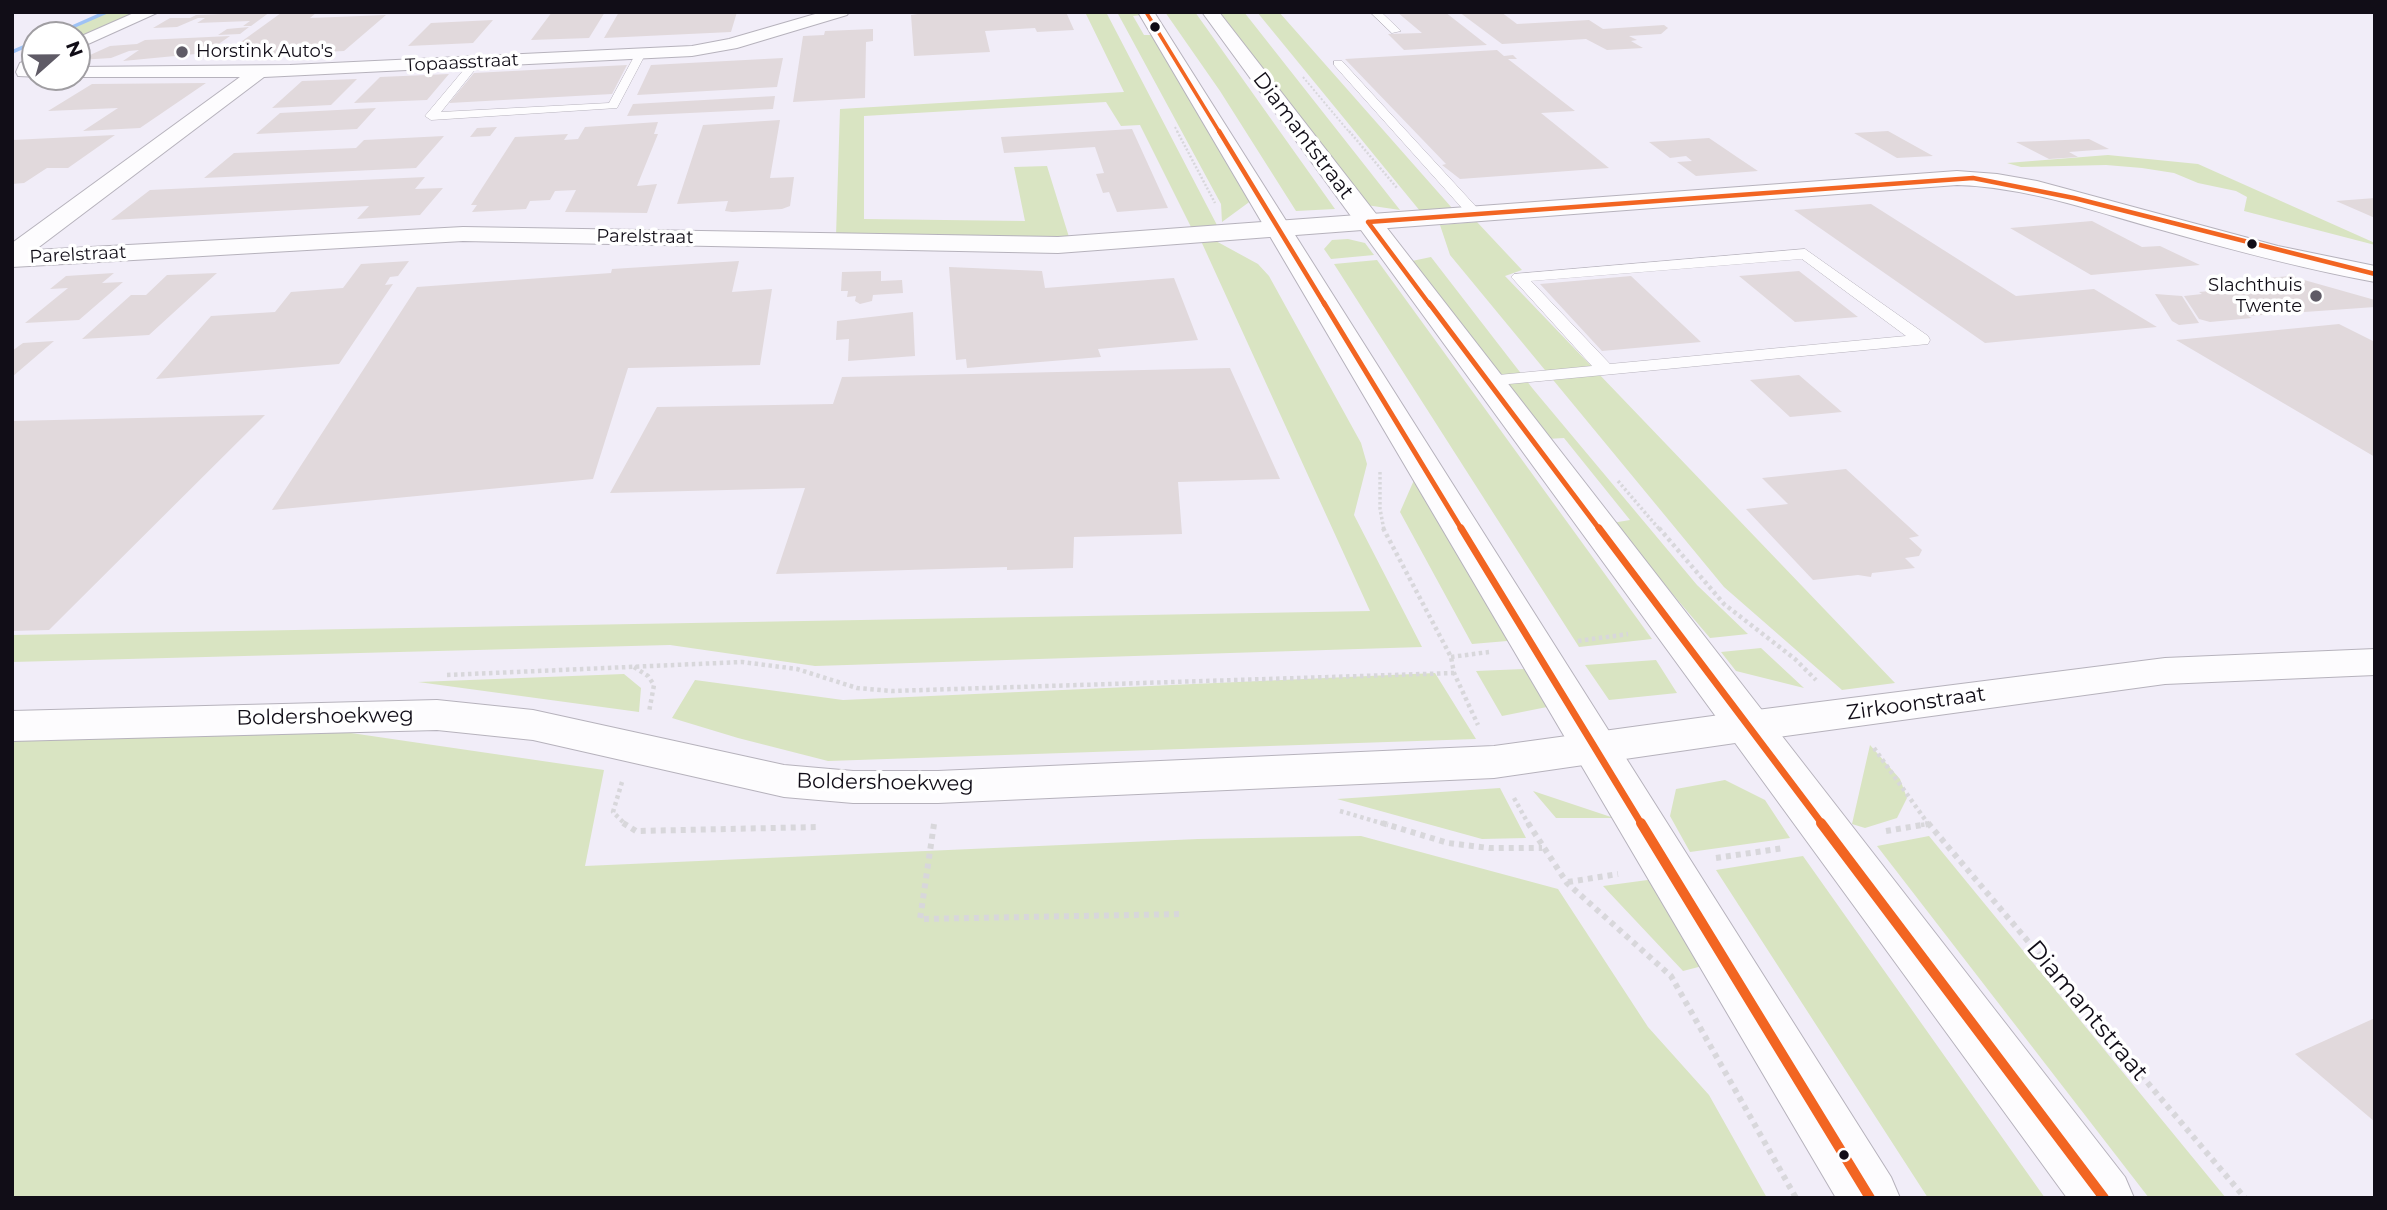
<!DOCTYPE html>
<html>
<head>
<meta charset="utf-8">
<style>
	body { margin:0 }
	#map { position:relative; width:2387px; height:1210px; overflow:hidden; background:#f1edf8; font-family:Montserrat,sans-serif }
	canvas { display:block }
	.frame { position:absolute; inset:0; border:14px solid #110d17; pointer-events:none }
	.north { position:absolute; left:21px; top:21px; width:70px; height:70px; box-sizing:border-box; background:#fff; border:2px solid #a09ea2; border-radius:50%; rotate:69deg; font-size:19px; font-weight:700; line-height:28px; text-align:center; color:#110d17 }
	.north::after { content:''; display:block; margin:auto; width:24px; height:32px; background:#5f5b66; clip-path:polygon(50% 0,100% 100%,50% 72%,0 100%) }
</style>
</head>
<body>
<div id="map">
<canvas width="2387" height="1210"></canvas>
<div class="frame"></div>
<div class="north">N</div>
</div>
<script>
const ctx = document.querySelector('canvas').getContext('2d');
ctx.lineJoin = 'round';
function paint(path, color) { ctx.fillStyle = color; ctx.fill(path, 'evenodd'); }
function stroke(path, color, width, dash) { ctx.strokeStyle = color; ctx.lineWidth = width; ctx.lineCap = dash ? 'butt' : 'round'; ctx.setLineDash(dash || []); ctx.stroke(path); }
function write(font, color, halo, rows, align = 'center') {
  ctx.font = font + ' Montserrat,sans-serif'; ctx.lineWidth = 7; ctx.setLineDash([]); ctx.textBaseline = 'middle'; ctx.strokeStyle = halo; ctx.fillStyle = color; for (const [text, x, y, turn = 0] of rows) {
    ctx.save(); ctx.translate(x, y); ctx.rotate((+turn || 0) * Math.PI / 180); ctx.textAlign = isNaN(turn) ? turn : align; if (halo) ctx.strokeText(text, 0, 0); ctx.fillText(text, 0, 0); ctx.restore();
  }
}
const green = new Path2D(`
	M109 12H144L77 41V35H54Z
	M1085 12H1106L1218 227 1193 231 1140 125 1121 126 1106 102 864 116V219L1025 221 1014 167 1047 166 1069 237 836 236 840 109 1124 92Z
	M1117 12H1140L1142 15 1133 16 1144 35H1154L1252 200 1222 222 1221 204Z
	M1165 12H1195L1335 209 1296 211 1220 91Z
	M1220 12H1244L1400 210 1366 205Z
	M1257 12H1279L1452 208 1420 211Z
	M2108 155 2198 164 2375 243V245L2244 211 2247 197 2236 191 2198 183 2174 173 2142 168 2106 165 2021 167 2007 163Z
	M1477 222 1522 270 1505 276 1895 683 1842 690 1724 587 1450 255 1440 225Z
	M1348 239 1365 243 1374 255 1331 259 1324 249 1332 240Z
	M1214 240 1258 264 1269 276 1361 443 1367 464 1354 515 1422 647 815 666 670 645 12 662V635L1370 611 1201 241Z
	M1431 257 1533 389 1697 585 1748 634 1710 638 1612 523 1630 520 1564 438 1547 439 1514 391 1412 261Z
	M1377 260 1652 639 1579 647 1334 264Z
	M1418 471 1519 640 1472 644 1400 512Z
	M1761 648 1804 688 1736 671 1721 652Z
	M1656 660 1677 693 1609 700 1585 665Z
	M1524 669 1547 707 1502 716 1476 671Z
	M1435 673 1476 739 828 761 738 738 672 718 695 680 843 700Z
	M624 674 641 688 639 712 418 682Z
	M310 727 604 770 585 866 1198 839 1361 836 1558 889 1648 1027 1709 1095 1767 1198H12V739Z
	M1870 745 1900 779 1907 798 1897 818 1865 828 1852 824Z
	M1725 780 1765 800 1790 838 1690 852 1670 816 1676 789Z
	M1500 788 1526 838 1482 839 1337 799Z
	M1533 791 1614 818H1556Z
	M1929 836 2226 1198H2149L1877 846Z
	M1803 856 2045 1198H1928L1716 870Z
	M1670 877 1718 962 1683 971 1603 886Z`);
const stream = new Path2D(`
	M102 12H111L58 35H50Z
	M35 40V44L12 54V50Z`);
const building = new Path2D(`
	M270 12 251 26H243L250 21 197 23 205 18H198L177 27 153 28 170 18H190L196 15Z
	M296 12H317L310 18 386 15 344 51 220 57 281 13Z
	M552 12H605L589 38 531 40Z
	M619 12H737L731 32 604 38Z
	M931 12H1066L1074 30 1037 32 1035 28 985 31 990 52 914 56 911 15Z
	M1397 12H1445L1487 45 1404 50 1388 34 1422 33Z
	M1459 12H1501L1517 24 1589 20 1603 29 1664 25 1668 28 1661 34 1629 36 1637 40 1631 41 1643 48 1607 50 1586 39 1502 44Z
	M493 20 473 43 408 46 431 23Z
	M249 27 240 34 218 35 227 29Z
	M873 29V41L866 42 865 98 793 102 803 36 824 35 825 31Z
	M230 36 206 53 123 61 139 50 129 51 111 58 79 60 110 46 137 44 145 40Z
	M1497 50 1504 56 1513 55 1517 59H1508L1575 111 1541 113 1609 168 1460 179 1442 165 1446 164 1345 59Z
	M783 58 777 87 637 95 651 65Z
	M627 65 612 94 449 103 474 73Z
	M449 74 427 100 354 103 380 77Z
	M357 79 331 105 272 108 302 81Z
	M206 83 140 128 83 131 118 108 48 111 92 84Z
	M775 96 773 109 627 116 633 104Z
	M376 108 357 129 256 134 280 113Z
	M780 120 770 178 794 177 790 206 782 209 732 212 725 211 728 201 677 204 703 125Z
	M658 122 654 134H658L637 186 657 184 647 213 565 212 576 190 555 191 550 200 530 201 526 209 472 212 477 205H471L515 137 568 134 564 140 578 139 585 127Z
	M497 127 490 136 470 137 477 128Z
	M1132 129 1168 208 1117 212 1109 192 1103 193 1096 174 1104 173 1095 147 1004 153 1001 137Z
	M1888 131 1933 156 1897 158 1854 133Z
	M115 135 68 168H47L24 183 12 184V140Z
	M444 136 416 168 204 178 234 153 356 148 364 140Z
	M1709 138 1737 157 1758 171 1696 176 1677 162 1692 161 1686 156 1670 158 1649 142Z
	M2089 139 2109 149 2069 152 2078 157 2049 159 2016 142Z
	M425 177 415 189 443 188 420 215 357 219 369 206 111 220 150 190Z
	M2375 198V218L2336 201Z
	M1871 204 2016 296 2094 289 2157 327 1985 343 1794 210Z
	M2092 221 2142 247 2160 246 2200 265 2091 275 2010 228Z
	M409 261 398 276 390 277 385 285 393 284 339 364 156 379 211 316 275 312 291 292 343 288 361 264Z
	M739 261 732 292 772 289 760 365 628 368 593 479 272 510 417 287 611 273 612 269Z
	M949 267 1042 271 1045 288 1174 278 1198 340 1098 349 1101 357 967 368 966 359 956 360Z
	M881 271V281L902 280 903 293 873 295 872 301 860 304 855 301 856 296 847 297 848 291H841L842 272Z
	M1799 271 1858 317 1795 322 1739 276Z
	M114 273 102 283 123 282 79 320 25 323 68 288 50 289 66 276Z
	M217 273 149 335 82 339 131 295H146L167 275Z
	M1631 276 1701 342 1602 351 1540 284Z
	M2290 276 2375 300V307L2248 316 2252 318 2210 322 2199 319 2184 296 2202 294 2199 292 2253 287 2261 291 2277 289 2279 283 2268 278Z
	M2155 294 2182 296 2199 323 2179 325 2172 321Z
	M913 312 915 356 848 361 849 339 836 340 837 321Z
	M2339 324 2375 342V457L2176 340Z
	M54 341 12 377V351L23 343Z
	M1230 368 1280 479 1178 482 1182 534 1074 537 1073 568 1007 570V567L776 574 805 488 610 493 657 407 833 404 842 377Z
	M1799 375 1842 412 1790 417 1750 380Z
	M265 415 49 630 12 631V421Z
	M1846 469 1919 536 1909 538 1922 550 1919 556 1905 558 1915 568 1872 573 1871 577 1858 575 1813 580 1746 509 1788 504 1762 478Z
	M2375 1018V1122L2295 1054Z`);
const pathFar4 = new Path2D(`
	M1303 77 1350 133
	M1175 127 1178 133`);
const pathFar3 = new Path2D(`
	M1177 131 1215 203
	M1349 131 1397 188`);
const pathFar2 = new Path2D(`
	M1380 472V509L1384 530
	M1618 481 1660 530`);
const pathFar1 = new Path2D(`
	M1383 528 1451 657 1454 673 1478 725
	M1659 528 1724 604 1795 659 1816 680
	M1578 641 1628 634
	M1451 657 1489 652
	M634 667 648 676 654 685 649 712
	M447 675 742 662 797 669 857 688 892 691 1454 673
	M1874 748 1929 825
	M622 782 613 812 626 825
	M1514 798 1529 825
	M1340 811 1388 825
	M1921 825 1928 824`);
const path = new Path2D(`
	M623 823 636 831 818 827
	M1382 823 1448 843 1489 848H1542
	M1528 823 1567 883 1671 976 1796 1198
	M1928 823 2245 1198
	M934 824 920 919 1184 914
	M1886 831 1928 824
	M1716 858 1784 848
	M1568 882 1618 874`);
const service = new Path2D(`
	M1370 12H1381L1401 31 1392 33Z
	M641 50 646 53 617 108 431 120 425 116 472 60 476 59 481 62 441 112 609 103 636 53Z
	M1334 61H1342L1480 211V217H1470L1334 65Z
	M1805 249 1928 336 1930 340 1928 344 1488 386 1479 381 1488 376 1592 366 1514 280 1511 277 1514 274ZM1802 259 1906 336 1610 364 1531 281Z`);
const minor = new Path2D(`
	M136 12H159L77 49V38Z
	M822 12H849L847 15 737 48 692 56 264 77 35 250 463 227 1058 237 1957 171 1997 174 2037 181 2278 246 2375 266V282C2299 268 2225 248 2151 227 2087 209 2024 187 1957 185L1058 253 463 241 12 267V243L240 77H71H77V67L290 65 692 46 729 39Z
	M35 57V77H41L18 76 16 72 20 63Z
	M2375 649V675L2165 684 1749 741 1734 736 1727 726 1734 716 1749 711 2165 658Z`);
const tertiary = new Path2D(`
	M437 700 533 710 784 765 853 771H938L1494 746 1749 711 1764 716 1771 726 1764 736 1749 741 1494 778 938 803H853L784 797 533 740 437 730 12 741V711Z`);
const secondary = new Path2D(`
	M1138 12H1154L1891 1177 1900 1198H1836Z
	M1202 12H1219L2125 1177 2134 1198H2067Z`);
const bus1Far4 = new Path2D(`
	M1146 12 1220 133`);
const bus1Far3 = new Path2D(`
	M1219 131 1325 305
	M1368 222 1430 305
	M1368 222 1973 178 2074 198 2375 274`);
const bus1Far2 = new Path2D(`
	M1324 303 1462 530
	M1429 303 1600 530`);
const bus1Far1 = new Path2D(`
	M1461 528 1642 825
	M1599 528 1823 825`);
const bus1 = new Path2D(`
	M1641 823 1870 1198
	M1821 823 2104 1198`);
const markers = [
	[1155,27,6,"#110d17"],
	[182,52,7,"#5f5b66"],
	[2252,244,6,"#110d17"],
	[2316,296,7,"#5f5b66"],
	[1844,1155,6,"#110d17"]
];
const farPoinames = [
	["Horstink Auto's",196,52],
	["Slachthuis",2302,286,"right"],
	["Twente",2302,307,"right"]
];
const farStreetnames = [
	["Topaasstraat",462,63,-3],
	["Parelstraat",645,237,1],
	["Parelstraat",78,255,-3]
];
const streetNames = [
	["Diamantstraat",1303,136,53],
	["Zirkoonstraat",1916,704,-8],
	["Boldershoekweg",325,717,-1],
	["Boldershoekweg",885,783,1]
];
const nearStreetnames = [
	["Diamantstraat",2087,1011,50]
];
paint(green, '#d9e4c2');
paint(stream, '#9ec2f5');
paint(building, '#e1d9dc');
stroke(service, '#b6b2bc', 1);
stroke(minor, '#b6b2bc', 2);
stroke(tertiary, '#b6b2bc', 2);
stroke(secondary, '#b6b2bc', 2);
stroke(pathFar4, '#d8d7db', 2, [2, 2]);
stroke(pathFar3, '#d8d7db', 2.5, [2, 2]);
stroke(pathFar2, '#d8d7db', 3.5, [2.5, 2.5]);
stroke(pathFar1, '#d8d7db', 4.5, [3.5, 3.5]);
stroke(path, '#d8d7db', 6, [5, 5]);
paint(service, '#fdfcfe');
paint(minor, '#fdfcfe');
paint(tertiary, '#fdfcfe');
paint(secondary, '#fdfcfe');
stroke(bus1Far4, '#f26522', 3.5);
stroke(bus1Far3, '#f26522', 4.5);
stroke(bus1Far2, '#f26522', 5);
stroke(bus1Far1, '#f26522', 7);
stroke(bus1, '#f26522', 10);
for (const [x, y, r, color] of markers) { const dot = new Path2D(); dot.arc(x, y, r, 0, 2 * Math.PI); ctx.fillStyle = color; ctx.fill(dot); stroke(dot, '#fff', 2.5); }
write('18px', '#110d17', '#fff', farPoinames, 'left');
write('18px', '#110d17', '#fff', farStreetnames);
write('21px', '#110d17', '#fff', streetNames);
write('24px', '#110d17', '#fff', nearStreetnames);
</script>
</body>
</html>
